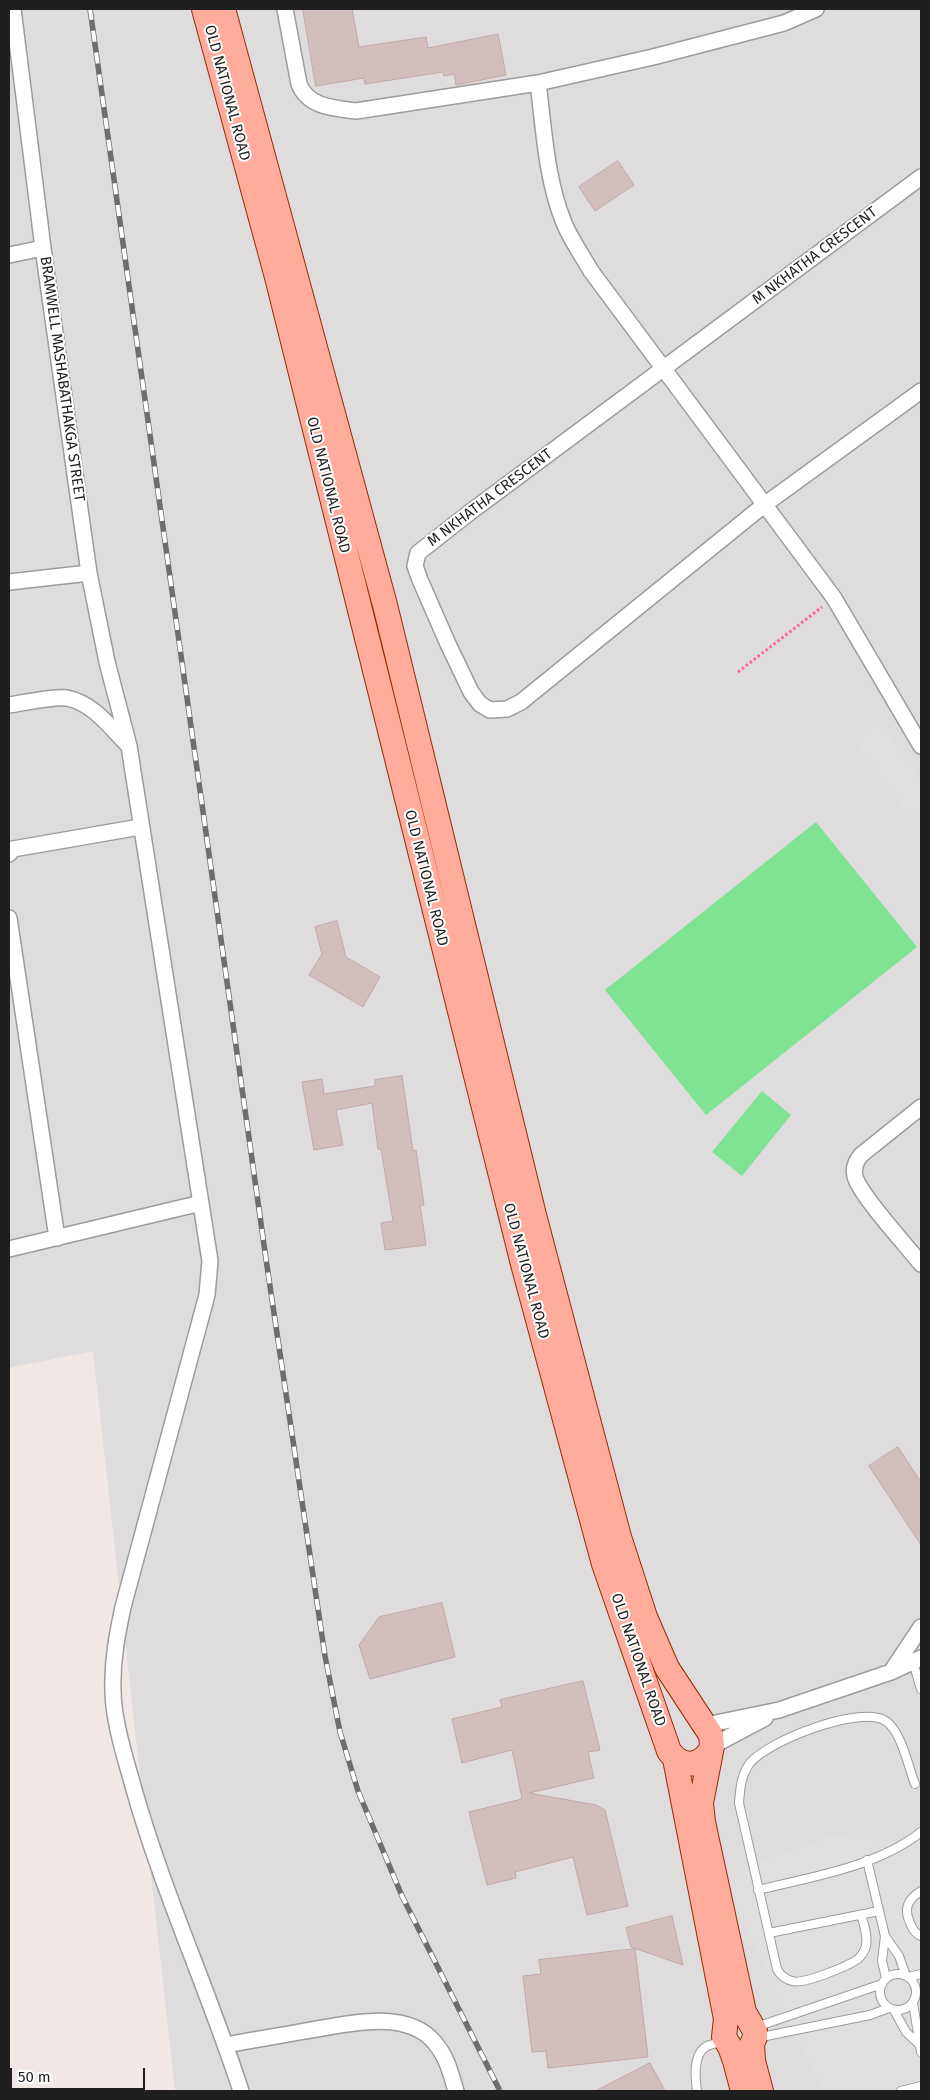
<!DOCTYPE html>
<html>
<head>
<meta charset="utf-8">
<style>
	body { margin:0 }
	#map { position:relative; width:930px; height:2100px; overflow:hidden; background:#f1e8e5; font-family:"Fira Sans",sans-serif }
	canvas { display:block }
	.frame { position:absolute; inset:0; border:10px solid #1f1f1f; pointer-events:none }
	.scale { position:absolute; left:10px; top:2068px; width:135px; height:22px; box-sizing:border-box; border:2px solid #1f1f1f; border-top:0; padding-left:6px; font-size:15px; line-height:18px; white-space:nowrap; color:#1f1f1f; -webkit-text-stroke:4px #fff; paint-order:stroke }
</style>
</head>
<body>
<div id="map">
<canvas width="930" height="2100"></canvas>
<div class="frame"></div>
<div class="scale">50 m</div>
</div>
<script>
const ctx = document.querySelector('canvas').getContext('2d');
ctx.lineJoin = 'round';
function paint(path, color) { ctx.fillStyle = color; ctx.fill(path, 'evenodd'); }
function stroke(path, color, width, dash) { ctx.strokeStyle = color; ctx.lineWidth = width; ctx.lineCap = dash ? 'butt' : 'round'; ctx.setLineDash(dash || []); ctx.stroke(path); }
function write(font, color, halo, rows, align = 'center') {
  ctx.font = font + ' "Fira Sans",sans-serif'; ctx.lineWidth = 4; ctx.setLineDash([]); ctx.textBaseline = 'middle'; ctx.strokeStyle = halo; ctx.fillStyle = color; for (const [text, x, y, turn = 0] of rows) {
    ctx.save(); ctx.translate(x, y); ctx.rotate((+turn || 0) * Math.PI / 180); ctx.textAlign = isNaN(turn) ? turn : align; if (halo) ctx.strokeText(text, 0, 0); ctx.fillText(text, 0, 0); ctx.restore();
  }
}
const residential = new Path2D(`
	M9 9H921V2091H175L93 1351 9 1368Z`);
const pitch = new Path2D(`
	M816 822 917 947 706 1115 605 990Z
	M762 1091 791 1115 742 1176 712 1152Z`);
const parking = new Path2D(`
	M880 721 921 779V808L909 817 853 739Z
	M833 1835 921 1846V2091H823L731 1897 738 1870Z`);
const building = new Path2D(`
	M303 9H352L359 47 426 37 428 48 498 34 506 75 456 85 454 74 444 76 443 72 365 84 364 78 316 86Z
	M618 161 634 185 595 211 579 187Z
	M337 921 346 957 380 977 363 1007 309 975 322 954 315 927Z
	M402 1076 413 1151 416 1150 424 1205H420L426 1245 385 1250 381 1223 393 1221 381 1149H378L372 1103 336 1110 343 1145 314 1150 302 1082 322 1079 324 1094 375 1086V1080Z
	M898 1447 921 1482V1545L869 1466Z
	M442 1603 455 1657 370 1679 359 1645 379 1617Z
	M583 1681 600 1750 588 1752 594 1778 529 1793 596 1805 605 1810 628 1906 587 1915 573 1857 515 1872 516 1878 487 1885 469 1812 522 1799 516 1768 512 1750 462 1763 452 1719 502 1707 500 1700Z
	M672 1916 683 1965 631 1947 626 1928Z
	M635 1949 648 2057 548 2068 546 2051 532 2052 523 1976 541 1974 539 1960Z
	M650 2063 665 2091H596Z`);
const path = new Path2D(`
	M738 672 822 607`);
const lane = new Path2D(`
	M913 1662 921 1689
	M867 1860 885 1936 882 1961 886 1978
	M758 1890C811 1877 877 1867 921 1832
	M921 1891C907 1900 903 1909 911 1925 913 1930 916 1934 921 1936
	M861 1915C864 1924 868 1936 866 1946 865 1950 861 1956 858 1959 848 1966 803 1985 792 1981 785 1979 780 1975 777 1969L739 1803C740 1789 741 1775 750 1763 768 1741 857 1706 884 1720 901 1729 908 1766 915 1784
	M769 1933 879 1911
	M885 1936 899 1956 906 1976
	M880 1992a18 18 0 1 1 36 0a18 18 0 1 1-36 0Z
	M908 1977 921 1974
	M913 2003 921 2052
	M894 2010 906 2032 919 2044
	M755 2024 762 2025 882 1984
	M758 2040 766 2036 870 2015 889 2008
	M697 2091C695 2078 693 2053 707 2046 712 2044 718 2043 722 2041
	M901 2091 921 2086`);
const street = new Path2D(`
	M13 9 43 248 89 573 107 662 129 746 210 1261 207 1295 123 1607C117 1635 112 1662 113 1690 113 1720 125 1757 133 1786 162 1890 208 1989 241 2091
	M285 9 299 84C308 107 333 108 356 111L538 83 653 57 784 23 816 9
	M538 83C544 129 546 179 564 223 571 240 582 255 591 271L834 598 921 746
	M921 177 469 513 418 553 415 566 420 580 448 644 471 692 480 704 490 710 507 709 521 702 764 505 921 391
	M9 255 43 248
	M9 582 89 573
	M9 705C23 703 54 696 67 698 93 703 110 727 128 745
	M9 854 13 849 140 827
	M9 918 57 1238
	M921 1107 861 1155C856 1161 853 1168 855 1176 858 1193 908 1247 921 1264
	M9 1249 201 1203
	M891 1672 921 1658
	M706 1725 779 1710 891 1672 921 1627
	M712 1746 765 1718
	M226 2045C252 2040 278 2036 305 2031 343 2025 406 2007 435 2043 447 2057 451 2074 456 2091`);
const primary = new Path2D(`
	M204 9 277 277 523 1264 604 1564 669 1751C681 1768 699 1768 711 1750
	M223 9 385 605 534 1215 619 1537 645 1617 667 1668 711 1735 712 1746 701 1803 703 1822 744 2012 755 2031V2037L752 2044 753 2061 761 2091
	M675 1759 726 2019 724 2037 730 2047 735 2061 743 2091`);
const rail = new Path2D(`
	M90 9 267 1266 325 1656 340 1732 358 1791 402 1896 500 2091`);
const streetNames = [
	["OLD NATIONAL ROAD",227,93,75],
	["M NKHATHA CRESCENT",815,256,-37],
	["BRAMWELL MASHABATHAKGA STREET",62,379,82],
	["OLD NATIONAL ROAD",328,485,76],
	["M NKHATHA CRESCENT",490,498,-37],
	["OLD NATIONAL ROAD",426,878,76],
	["OLD NATIONAL ROAD",526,1271,75],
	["OLD NATIONAL ROAD",638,1660,71]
];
paint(residential, '#dedcdd');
paint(pitch, '#80e394');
paint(parking, '#dfdfdf');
paint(building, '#d1bfbe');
stroke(building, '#c3a8a7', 1);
stroke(lane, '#9c9c9c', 10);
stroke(street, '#9c9c9c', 18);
stroke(primary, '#9b2800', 26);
stroke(path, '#ff6896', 3, [2.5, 2.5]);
stroke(lane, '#fff', 8);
stroke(street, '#fff', 15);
stroke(primary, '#ffac9c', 24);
stroke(rail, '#6d6d6d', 5.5);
stroke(rail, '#fff', 4, [11]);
write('15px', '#1f1f1f', '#fff', streetNames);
</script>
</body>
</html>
